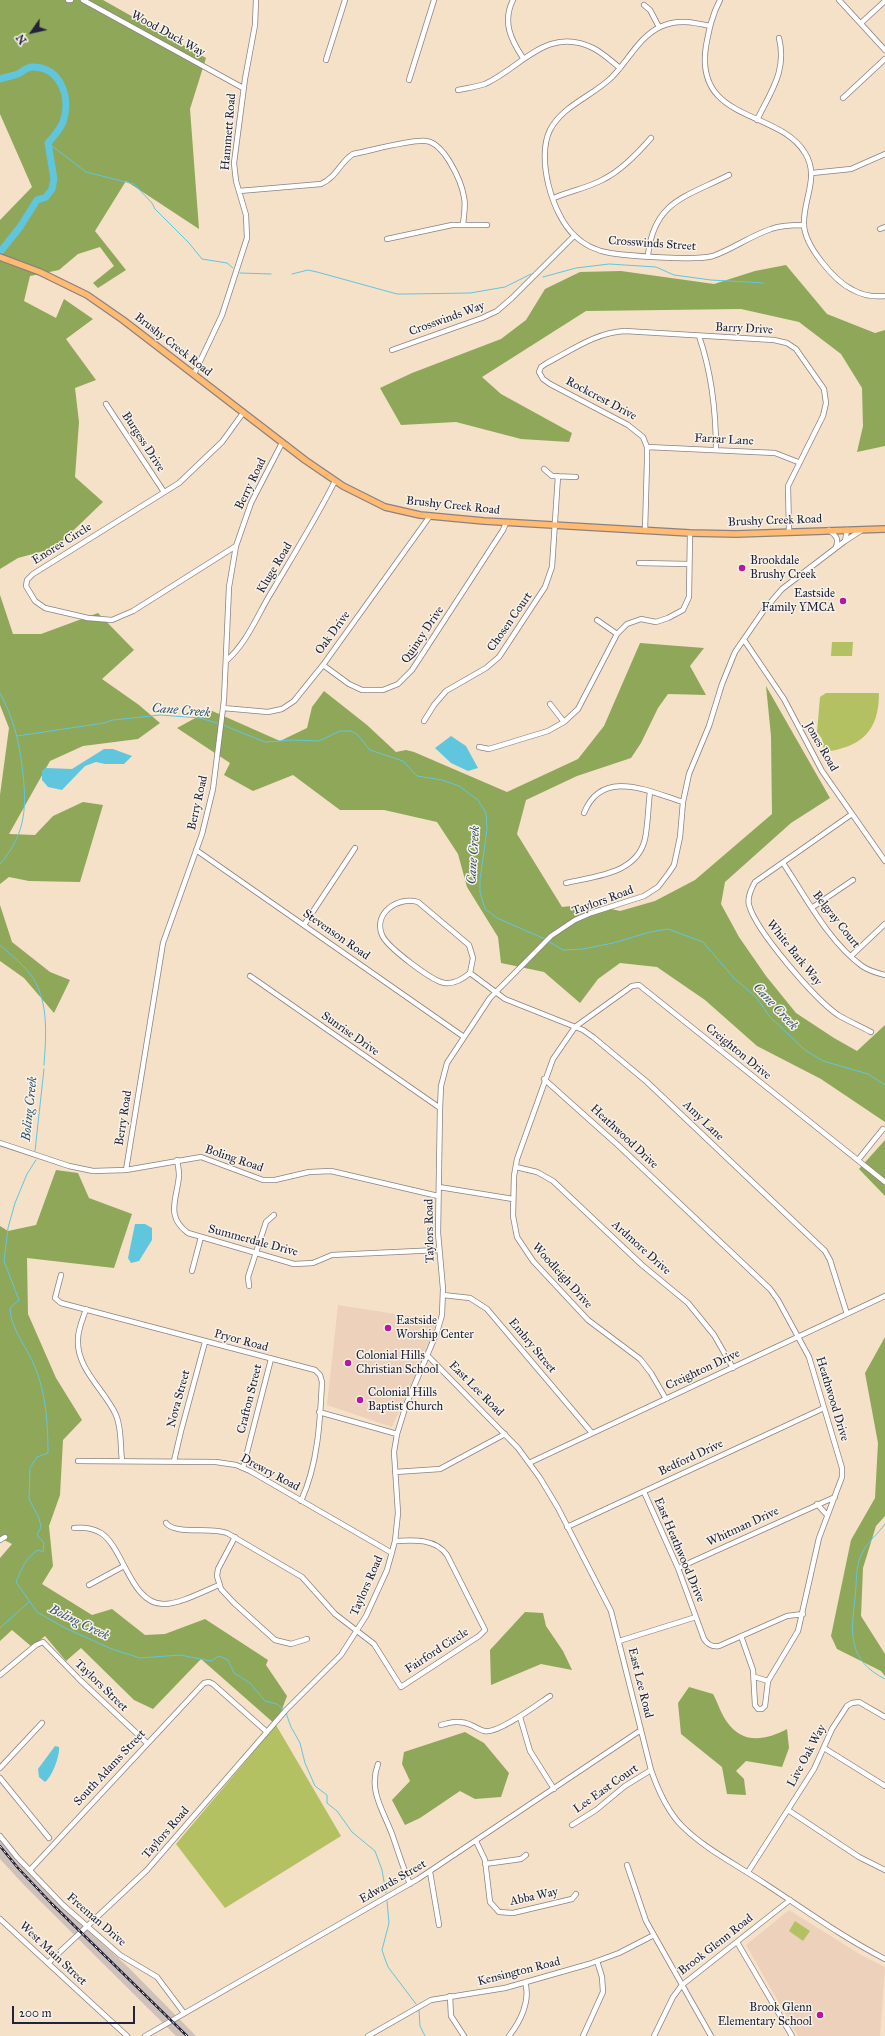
<!DOCTYPE html>
<html>
<head>
<meta charset="utf-8">
<style>
	body { margin:0 }
	#map { position:relative; width:885px; height:2036px; overflow:hidden; background:#f5e0c8; font-family:"IM FELL Great Primer",serif }
	canvas { display:block }
	.north { position:absolute; left:12px; top:12px; width:40px; height:40px; -webkit-text-stroke:3px #f7f3e8; paint-order:stroke; rotate:236deg; font-size:11px; font-weight:700; line-height:16px; text-align:center; color:#22223b }
	.north::after { content:''; display:block; margin:auto; width:14px; height:18px; background:#22223b; clip-path:polygon(50% 0,100% 100%,50% 72%,0 100%) }
	.scale { position:absolute; left:12px; top:2006px; width:123px; height:18px; box-sizing:border-box; border:2px solid #22223b; border-top:0; padding-left:5px; font-size:12px; line-height:14px; white-space:nowrap; color:#22223b; -webkit-text-stroke:3px #f7f3e8; paint-order:stroke }
</style>
</head>
<body>
<div id="map">
<canvas width="885" height="2036"></canvas>
<div class="north">N</div>
<div class="scale">200 m</div>
</div>
<script>
const ctx = document.querySelector('canvas').getContext('2d');
ctx.lineJoin = 'round';
function paint(path, color) { ctx.fillStyle = color; ctx.fill(path, 'evenodd'); }
function stroke(path, color, width, dash) { ctx.strokeStyle = color; ctx.lineWidth = width; ctx.lineCap = dash ? 'butt' : 'round'; ctx.setLineDash(dash || []); ctx.stroke(path); }
function write(font, color, halo, rows, align = 'center') {
  ctx.font = font + ' "IM FELL Great Primer",serif'; ctx.lineWidth = 3; ctx.setLineDash([]); ctx.textBaseline = 'middle'; ctx.strokeStyle = halo; ctx.fillStyle = color; for (const [text, x, y, turn = 0] of rows) {
    ctx.save(); ctx.translate(x, y); ctx.rotate((+turn || 0) * Math.PI / 180); ctx.textAlign = isNaN(turn) ? turn : align; if (halo) ctx.strokeText(text, 0, 0); ctx.fillText(text, 0, 0); ctx.restore();
  }
}
const built = new Path2D(`
	M338 1305 440 1321 392 1427 327 1405Z
	M789 1910 861 1955 885 1967 880 2036H798L746 1945Z`);
const industrial = new Path2D(`
	M0 1839 87 1930 128 1967 196 2036H176L24 1885 0 1859Z`);
const green = new Path2D(`
	M832 642H853L852 656H831Z
	M826 693H879C879 732 861 747 824 752L822 739 817 732 820 697Z
	M276 1725 341 1836 225 1908 176 1844Z
	M795 1921 810 1931 803 1941 789 1931Z`);
const forest = new Path2D(`
	M0 0H103L206 58 190 109 199 229 126 181 95 231 126 270 98 288 93 283 114 266 100 247 78 254 59 270 30 276 24 301 56 318 64 299 93 319 66 339 96 380 75 388 79 422 75 477 103 502 55 548 18 558 0 569V220L32 187 0 114Z
	M786 265 827 314 875 333 885 330V446L857 452 863 426 862 388 841 354 799 322 741 309 586 311 482 377 501 394 572 433 569 442 521 439 456 422 401 425 380 388 412 373 501 339 526 320 545 289 580 272 621 271 714 284 755 271Z
	M0 595 13 634H41L98 613 134 650 102 679 139 705 160 723 138 739 83 746 50 761 9 834 35 835 53 816 83 802 103 805 80 882 29 881 9 877 0 884V795L9 728 0 705Z
	M640 643 704 648 690 666 706 695 668 694 658 708 641 743 631 758 577 776 526 800 517 834 562 907 590 904 620 911 655 901 695 880 772 814 771 736 766 686 830 798 791 823 725 882 721 904 739 937 766 976 796 1013 834 1038 857 1051 885 1025V1122L821 1079 757 1046 705 1000 657 967 620 963 598 979 580 1003 544 972 501 963 498 937 467 887 458 854 437 822 384 810H340L293 775 253 791 224 775 230 763 177 728 210 710 280 741 307 728 312 707 324 691 367 725 396 752 406 750 414 752 507 792 578 759 604 726Z
	M0 905 12 942 50 972 70 980 54 1013 24 978 0 961Z
	M885 1140V1196L859 1169Z
	M56 1170 78 1173 89 1198 132 1214 114 1268 27 1258 28 1314 56 1378 82 1420 63 1440 60 1495 49 1526 53 1566 42 1584 92 1615 112 1609 145 1635 165 1634 205 1619 268 1660 266 1665 287 1696 276 1725 201 1659 153 1709 134 1700 81 1648 66 1661 45 1636 32 1647 12 1630 0 1641V1558L12 1544 0 1538V1226L8 1231 36 1225Z
	M885 1337V1516L876 1526 863 1568 861 1616 885 1654V1676L881 1671 837 1649 831 1636 851 1540 875 1498 878 1443 865 1373Z
	M525 1612 543 1613 546 1626 563 1651 572 1670 541 1664 491 1685 490 1650Z
	M689 1687 713 1694C718 1703 721 1714 727 1722 743 1745 766 1740 787 1729L789 1748 782 1767 746 1761 736 1771 744 1779 746 1795 727 1794 722 1767 681 1734 678 1703Z
	M465 1732 484 1743 509 1773 501 1797 475 1799 460 1791 420 1818 405 1825 392 1800 410 1781 402 1764 404 1752Z`);
const water = new Path2D(`
	M451 736 466 746 478 768 468 771 451 763 435 748Z
	M104 749H113L132 756 124 764H105L96 762 85 766 62 790 48 787 42 780V771L45 768 72 769Z
	M135 1224H145L152 1228V1240L139 1261 131 1263 128 1258Z
	M55 1746 59 1747C60 1756 52 1777 45 1782L39 1777 38 1769Z`);
const stream = new Path2D(`
	M48 143 86 172 134 184 152 203 155 209 189 243 202 259 227 263 233 268
	M240 273 271 274
	M292 274 308 270 317 272 397 294H407L470 293 505 287 531 274
	M543 277 576 268 609 264 656 267 674 275 711 280 764 283
	M0 693C13 717 19 740 22 766 27 805 27 833 0 864
	M223 725 265 742 293 740 319 741 340 731H351L357 734 370 750 403 761 417 776 442 780 459 786 478 800 486 813 487 829 480 880V892L485 909 497 918 545 939
	M17 736 104 723 113 720 160 715 200 718 220 724
	M548 941 563 950 583 949 613 943 650 932 668 929 703 942 734 978 756 997 770 1017 805 1050 823 1061 868 1074 885 1085
	M0 945C11 955 24 965 33 978 49 1004 46 1036 44 1065
	M35 1151 44 1069
	M36 1160 27 1174 15 1203 8 1228 4 1261 19 1300 10 1308C11 1330 27 1347 35 1367 46 1394 48 1424 48 1453L37 1457 30 1468 29 1499 39 1518 41 1527 37 1535 44 1543 43 1552 38 1550C26 1557 21 1570 16 1582L37 1612 65 1628 112 1649 140 1658 180 1655 211 1661 219 1656 228 1660 234 1673 250 1683 265 1701 277 1704 284 1710
	M885 1524C878 1534 868 1541 862 1553 855 1567 857 1582 855 1598 851 1633 847 1660 885 1679
	M0 1628 29 1602
	M286 1713 291 1727 300 1743 305 1763 315 1786 327 1795V1803L337 1811 352 1832 375 1851 382 1870 386 1893
	M387 1901 389 1923 382 1950 384 1956 388 1967 416 2004
	M419 2010 420 2026 425 2036`);
const river = new Path2D(`
	M0 79C6 77 12 76 18 74 22 72 27 67 32 67 62 67 71 99 63 122 60 130 53 137 48 143L54 179 52 189 46 197 37 200 20 227 0 252`);
const minor = new Path2D(`
	M68 0H71
	M83 0 243 88
	M513 0C502 22 511 40 523 58
	M720 0C712 15 709 30 706 46 694 123 779 109 805 153 820 177 803 199 804 224 804 245 834 281 853 290 862 295 874 297 885 296
	M839 0 885 50
	M644 5 650 10 659 27
	M861 23 885 1
	M710 26C693 22 676 19 660 27 639 37 628 61 612 77 593 96 563 105 550 130 536 158 552 215 575 236 584 245 598 251 610 253 631 256 695 261 713 256 733 249 750 236 771 229 781 225 793 225 804 225
	M326 60 345 0
	M409 80 434 0
	M458 90C467 88 476 87 485 84 521 68 547 25 593 48 603 53 611 61 620 68
	M843 98 885 59
	M757 120C771 91 787 71 779 38
	M812 173 851 169 885 154
	M239 191 321 184C337 177 340 162 353 154 370 151 411 139 426 141 444 143 461 180 464 197 466 205 464 215 463 224
	M554 198C570 191 588 188 604 179 622 170 638 153 651 138
	M880 229 885 227
	M387 239 452 225H487
	M648 255C654 201 686 197 729 175
	M699 336C712 374 716 410 716 450
	M392 350 482 318 497 311 512 298 574 236
	M194 374 222 315 247 238 246 215 236 181 234 163 245 79 255 25 256 0
	M106 404 164 492
	M647 447 775 453 798 462
	M544 469 552 476 576 477
	M829 530C836 536 839 538 836 547
	M645 531 647 461V447L643 437 628 425 550 384 543 379 539 372 541 367 547 363C572 350 597 332 625 331L774 340 787 343 796 349 824 389 826 403 823 416 788 486 789 532
	M845 541 862 530
	M236 546 133 611 112 620 88 618 45 608 35 601 26 586 27 580 33 574 179 483 222 442 243 413
	M639 563 689 564
	M597 620 617 634
	M744 640 784 699 822 771 885 861
	M226 661C245 645 256 619 268 598 291 559 315 521 335 481
	M323 665 349 684 362 690H383L398 684 412 670 503 530 506 523
	M550 704 564 722
	M223 708 268 712 282 709 294 701 323 665 430 516
	M424 721 434 705 446 691 486 668 499 657 545 587 552 567 558 476
	M479 747 489 749 548 731 564 722 578 709 617 634 627 624 641 619 656 622 668 618 683 610 689 597 690 533
	M584 813C602 767 650 792 683 802
	M852 814 755 882C751 889 747 897 749 905 756 931 815 999 838 1015 848 1021 860 1026 871 1032
	M196 850 464 1037
	M783 863C806 897 828 941 862 966 869 971 877 973 885 975
	M566 883C595 876 637 874 645 839 648 824 648 808 650 792
	M813 907 853 880
	M304 925 355 848
	M851 956 885 924
	M470 973 473 958 469 945 418 902C398 896 373 913 382 935 387 947 433 982 445 983 454 984 463 979 470 973L505 999 583 1030 593 1037 647 1082 825 1251 830 1260 847 1314
	M250 976 440 1108
	M544 1079 620 1147 770 1289 778 1300 809 1357 842 1468V1477L819 1538 798 1631 768 1681 765 1706 762 1709H758L755 1705 753 1670 741 1636
	M0 1143 69 1166 93 1171 126 1170 201 1157 263 1180H275L309 1172 331 1171 438 1196
	M177 1160C178 1165 179 1171 179 1176 177 1199 165 1216 188 1233L294 1264 313 1263 332 1255 439 1250
	M858 1160 883 1129
	M516 1167 537 1172 553 1181 642 1265 688 1303 714 1335 733 1368
	M126 1170 163 943 202 834 213 789 224 700 229 587 236 546 251 503 282 443
	M439 1187 513 1199
	M192 1271 201 1237
	M61 1275 55 1298 61 1303 315 1370 320 1375 322 1382C320 1422 318 1464 301 1501
	M249 1286 248 1277 266 1222 274 1215
	M443 1295 470 1298 487 1309 592 1433
	M86 1309C83 1319 78 1329 78 1339 76 1369 105 1390 116 1415 122 1429 120 1445 122 1460
	M427 1355 518 1448 540 1478 558 1508 611 1611 651 1770C658 1790 667 1811 682 1826 705 1849 737 1865 764 1883 804 1909 842 1937 885 1959
	M666 1399 651 1373 640 1359 588 1320 533 1261 517 1237 513 1216 514 1176 517 1159 553 1059 575 1027 632 986 639 985 885 1182
	M319 1412 397 1434
	M78 1461 216 1462 236 1465 250 1471 392 1553
	M174 1461 181 1431 205 1342
	M529 1463 885 1296
	M243 1468 271 1359
	M395 1472 440 1469 505 1434
	M644 1492 678 1568 704 1639C708 1645 712 1647 719 1646L787 1616 803 1614
	M817 1504 827 1515
	M166 1523C175 1535 211 1527 227 1533L302 1577 335 1614 374 1644 401 1687 479 1636 485 1630 447 1555C435 1538 412 1540 395 1541
	M567 1527 824 1408
	M74 1528C83 1527 93 1528 101 1533 124 1548 131 1605 164 1604 180 1604 204 1591 219 1585
	M235 1537 218 1569 217 1576 221 1589 234 1603 275 1640 291 1644 307 1639
	M0 1540 5 1537
	M678 1568 835 1497
	M89 1585 124 1566
	M619 1641 696 1617
	M0 1675 36 1645 43 1642 80 1680 147 1743
	M755 1677 768 1681
	M520 1717 530 1751 554 1789
	M441 1725C451 1722 461 1720 471 1725 476 1727 481 1731 485 1731 498 1734 538 1704 550 1696
	M824 1748 885 1786
	M378 1764C368 1790 383 1810 392 1834 398 1851 403 1868 410 1884
	M0 1768 42 1723
	M0 1778 49 1838
	M788 1810 859 1857 885 1870
	M572 1825 596 1810 625 1786 651 1770
	M0 1836 17 1857 63 1905 120 1955 157 1977 184 2013
	M476 1841 485 1860 490 1902 499 1912 513 1913 572 1899 576 1894
	M485 1864 521 1859 526 1855
	M627 1865 646 1921 711 2036
	M30 1870 204 1683 209 1682 213 1684 267 1732
	M430 1872 439 1925
	M748 1872 814 1769 832 1729 847 1706 852 1703 859 1702 885 1717
	M0 1919 127 2036
	M737 1942 792 2036
	M48 1963 147 1870 286 1710 341 1655 366 1616 387 1570 395 1541 398 1513 394 1452 397 1434 406 1405 437 1332 442 1315 443 1289 438 1233 440 1108 441 1086 447 1063 490 998 551 936 575 920 591 913 644 896 658 887 668 874 674 865 680 837 683 802 689 774 709 726 722 684 735 652 764 610 782 589 845 541 847 530
	M450 1996 451 2016 464 2036
	M145 2036 418 1879 641 1730
	M368 2036 431 2000 505 1988 589 1964 619 1953 654 1935
	M509 2036C520 2022 531 2001 525 1982
	M583 2036 603 1992 602 1977 597 1961
	M654 2036 673 1997 682 1985 790 1900`);
const major = new Path2D(`
	M0 257 40 272 87 295 123 320 305 460 343 486 385 507 420 515 484 521 690 533 736 534 885 529`);
const rail = new Path2D(`
	M0 1846 18 1868 52 1904 187 2036`);
const markers = [
	[742,568,4,"#b5179e"],
	[843,601,4,"#b5179e"],
	[388,1328,4,"#b5179e"],
	[348,1363,4,"#b5179e"],
	[360,1400,4,"#b5179e"],
	[820,2015,4,"#b5179e"]
];
const streetNames = [
	["Wood Duck Way",168,34,29],
	["Hammett Road",229,132,-85],
	["Crosswinds Street",652,244,4],
	["Crosswinds Way",447,319,-20],
	["Barry Drive",744,329,3],
	["Brushy Creek Road",173,345,38],
	["Rockcrest Drive",601,399,28],
	["Farrar Lane",724,440,3],
	["Burgess Drive",143,442,57],
	["Berry Road",251,484,-64],
	["Brushy Creek Road",453,506,6],
	["Brushy Creek Road",775,521,-2],
	["Enoree Circle",62,544,-32],
	["Kluge Road",275,568,-59],
	["Chosen Court",510,622,-55],
	["Oak Drive",333,633,-54],
	["Quincy Drive",423,635,-56],
	["Jones Road",821,747,60],
	["Berry Road",198,803,-77],
	["Taylors Road",603,901,-20],
	["Belgray Court",836,920,52],
	["Stevenson Road",336,935,35],
	["White Bark Way",794,953,51],
	["Sunrise Drive",350,1034,35],
	["Creighton Drive",738,1052,39],
	["Berry Road",124,1118,-81],
	["Amy Lane",703,1121,44],
	["Heathwood Drive",624,1137,43],
	["Boling Road",234,1159,19],
	["Taylors Road",430,1231,-91],
	["Summerdale Drive",253,1241,15],
	["Ardmore Drive",641,1248,42],
	["Woodleigh Drive",562,1276,48],
	["Pryor Road",241,1341,15],
	["Embry Street",532,1346,50],
	["Creighton Drive",703,1370,-25],
	["East Lee Road",476,1389,45],
	["Nova Street",179,1399,-75],
	["Crafton Street",250,1399,-76],
	["Heathwood Drive",832,1399,73],
	["Bedford Drive",691,1458,-25],
	["Drewry Road",270,1473,28],
	["Whitman Drive",743,1527,-25],
	["East Heathwood Drive",679,1550,67],
	["Taylors Road",367,1586,-66],
	["Fairford Circle",437,1651,-33],
	["East Lee Road",640,1683,76],
	["Taylors Street",101,1686,44],
	["Live Oak Way",807,1756,-62],
	["South Adams Street",110,1768,-47],
	["Lee East Court",606,1789,-35],
	["Taylors Road",166,1833,-49],
	["Edwards Street",393,1882,-30],
	["Abba Way",534,1897,-12],
	["Freeman Drive",96,1920,41],
	["Brook Glenn Road",716,1945,-38],
	["West Main Street",53,1954,43],
	["Kensington Road",519,1972,-14]
];
const poiNames = [
	["Brookdale",750,561],
	["Brushy Creek",750,575],
	["Eastside",835,594,"right"],
	["Family YMCA",835,608,"right"],
	["Eastside",396,1321],
	["Worship Center",396,1335],
	["Colonial Hills",356,1356],
	["Christian School",356,1370],
	["Colonial Hills",368,1393],
	["Baptist Church",368,1407],
	["Brook Glenn",812,2008,"right"],
	["Elementary School",812,2022,"right"]
];
const waterNames = [
	["Cane Creek",181,711,5],
	["Cane Creek",474,855,-86],
	["Cane Creek",775,1007,47],
	["Boling Creek",30,1109,-84],
	["Boling Creek",79,1623,26]
];
paint(built, '#edd1ba');
paint(industrial, '#cec1ba');
paint(green, '#b4c163');
paint(forest, '#8fa759');
paint(water, '#60c6dd');
stroke(stream, '#60c6dd', 1);
stroke(river, '#60c6dd', 7);
stroke(minor, '#8c8182', 6);
stroke(major, '#8c8182', 8);
stroke(minor, '#fff', 4.5);
stroke(major, '#ffbb71', 5.5);
stroke(rail, '#22223b', 2.5);
stroke(rail, '#f7f3e8', 1, [3]);
for (const [x, y, r, color] of markers) { const dot = new Path2D(); dot.arc(x, y, r, 0, 2 * Math.PI); ctx.fillStyle = color; ctx.fill(dot); stroke(dot, '#f7f3e8', 1.5); }
write('12px', '#22223b', '#f7f3e8', streetNames);
write('12px', '#22223b', '#f7f3e8', poiNames, 'left');
write('italic 13px', '#35536c', '#f7f3e8', waterNames);
</script>
</body>
</html>
